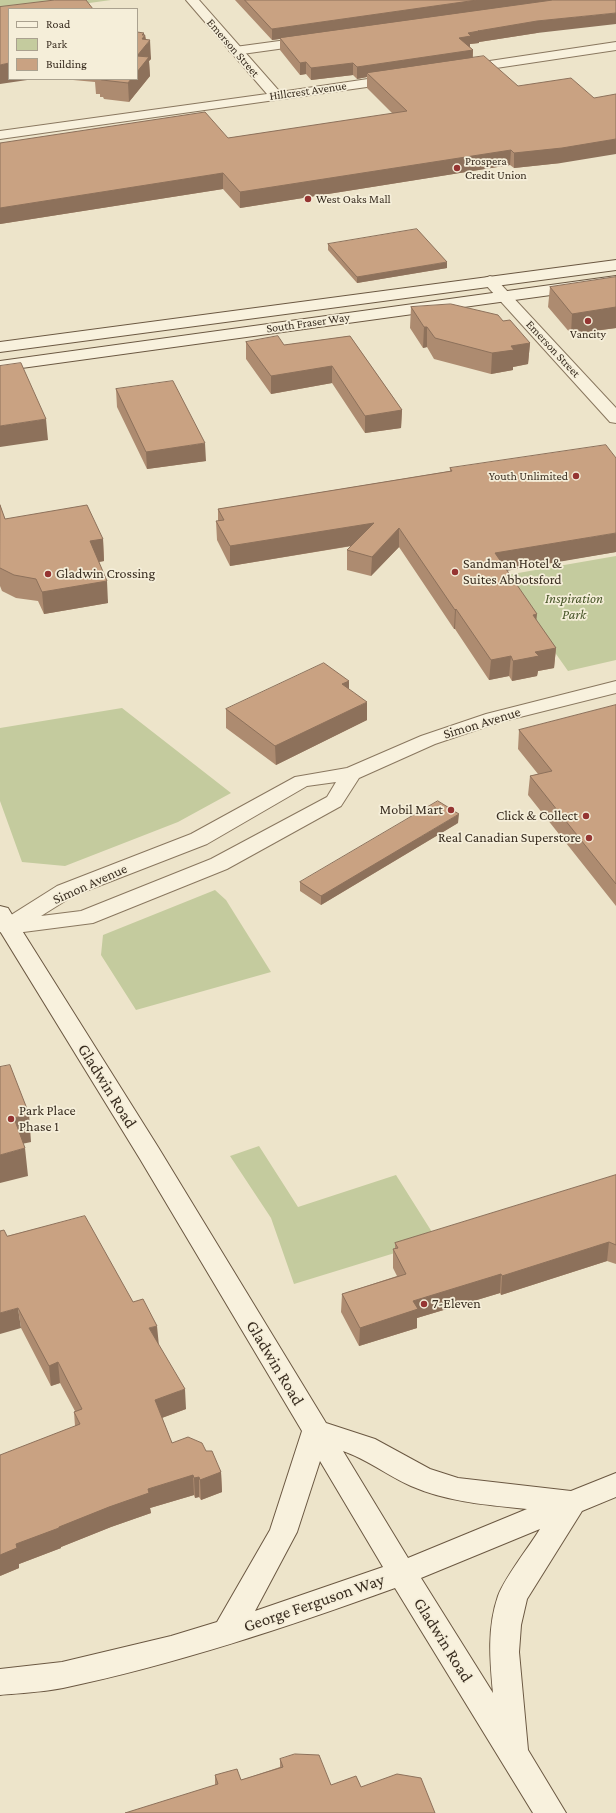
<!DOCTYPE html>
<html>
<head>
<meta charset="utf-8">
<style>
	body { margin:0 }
	#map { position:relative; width:616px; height:1813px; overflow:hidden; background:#ede4ca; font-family:"Crimson Pro",serif }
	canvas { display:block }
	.legend { position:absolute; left:8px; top:8px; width:130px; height:72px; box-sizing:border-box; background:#f5eed9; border:1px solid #aaa18f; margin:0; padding:5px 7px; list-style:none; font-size:12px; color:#3a2e21 }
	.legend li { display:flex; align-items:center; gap:8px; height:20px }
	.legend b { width:20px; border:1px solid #aaa18f }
</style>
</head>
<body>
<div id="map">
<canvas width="616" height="1813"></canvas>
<ul class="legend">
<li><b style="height:5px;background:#f8f1dd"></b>Road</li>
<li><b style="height:11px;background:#c4cb9e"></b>Park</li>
<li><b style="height:11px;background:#c9a282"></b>Building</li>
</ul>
</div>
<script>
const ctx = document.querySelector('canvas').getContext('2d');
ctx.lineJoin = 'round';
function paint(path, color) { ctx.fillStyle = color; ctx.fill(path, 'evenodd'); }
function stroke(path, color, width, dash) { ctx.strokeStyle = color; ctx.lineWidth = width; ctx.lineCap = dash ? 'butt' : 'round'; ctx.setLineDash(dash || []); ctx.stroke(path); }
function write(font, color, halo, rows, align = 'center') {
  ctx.font = font + ' "Crimson Pro",serif'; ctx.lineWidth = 3.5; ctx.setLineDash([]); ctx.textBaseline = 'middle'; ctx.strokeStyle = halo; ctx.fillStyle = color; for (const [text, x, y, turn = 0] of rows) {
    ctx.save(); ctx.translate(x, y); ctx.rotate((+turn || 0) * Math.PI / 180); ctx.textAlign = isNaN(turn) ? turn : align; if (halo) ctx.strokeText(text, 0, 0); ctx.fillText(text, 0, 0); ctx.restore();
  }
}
const green = new Path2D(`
	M0 0H111L46 9H9L0 15Z
	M616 556V660L568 671 501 576Z
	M122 708 231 793 178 822 65 866 22 862 0 801V728Z
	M215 890 226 900 271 972 136 1010 101 955 103 935Z
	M259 1146 298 1207 396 1175 437 1240 294 1284 271 1218 230 1156Z`);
const minor = new Path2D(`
	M309 37 314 38 315 41 314 44 235 55 229 51 235 47Z`);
const tertiary = new Path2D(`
	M186 0H199L280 92 395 75 400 76 402 79 400 82 395 83 0 139V131L267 94Z
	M616 42V50L463 73 458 72 456 69 458 66 463 65Z
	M490 276 495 278 616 408V423L610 422 485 284 482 281 485 278Z
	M616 681V693L500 722 435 744 359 778 341 806 227 869 93 923 8 934 0 932V922L57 886 191 834 295 777 347 768 421 736 486 714ZM336 782 327 797 211 859 81 911 41 916 73 896 207 844 307 786Z`);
const secondary = new Path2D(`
	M616 260V270L0 352V342Z
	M616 276V286L0 371V361Z
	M0 906 8 908 11 913 158 1147 326 1423 375 1439 430 1469 458 1478 571 1491 616 1473V1497L582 1511 527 1599 521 1625 519 1652 528 1750 566 1813H533L395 1588C287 1627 177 1664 63 1688 43 1692 21 1693 0 1695V1669L62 1662 171 1636 217 1622 270 1530 302 1431 140 1159 0 931ZM343 1451C367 1459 388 1476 411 1486 448 1502 487 1505 527 1509L408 1558ZM320 1461 383 1567 255 1611 297 1532ZM540 1529C529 1547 505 1577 498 1596 487 1628 490 1660 493 1693L421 1578Z`);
const wall = new Path2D(`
	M235 0H616L537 33 479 42V43L470 44V47L473 50V58L561 163 514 168 510 165 240 208 223 189 0 224V143L228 138 393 114 367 88V77L357 79 353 75 311 80 306 74 300 75 280 50V39L272 40Z
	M144 33V35H145L151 59 149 61 150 76 129 102 104 99 103 97H100V94H96L95 82 62 79H137Z
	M328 244 447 268 357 283 328 250Z
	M616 277V328L571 334 548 307 550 287Z
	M411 307 503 321 530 343 528 364 513 367V370L491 374 434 359 427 347 423 348 410 328Z
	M350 336 402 410 401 428 365 433 332 383 271 394 246 359V342L284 345Z
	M116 389 206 461 147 469 117 407Z
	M450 468 616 552 506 570 536 620 556 648 554 668 538 671 537 676 512 681 509 676 489 680 455 629H454L399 547 371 576 347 570V550L352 546 230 566 217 540 216 521H218V509L450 471Z
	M0 505 5 519 103 539 104 561 99 562 108 603 44 614 38 601 16 598 2 591 0 586Z
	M349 681V689L367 720 276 765 226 728V709Z
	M616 705V906L528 795 530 776 538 774 518 749 519 730Z
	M458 823 321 905 300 891V882Z
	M616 1175V1264L607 1261 501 1295 500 1293 417 1318V1328L359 1346 341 1312 342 1294 397 1276 393 1268V1249H395V1243Z
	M7 1236 133 1302 158 1345 186 1409 162 1418 172 1443 206 1451 221 1472 222 1492 201 1500 199 1497 195 1498 194 1495 150 1508 151 1513 111 1527 61 1547V1548L19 1564V1568L0 1576 75 1426 74 1412 75 1411 60 1383 51 1386 21 1328Z
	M280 1759 331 1785 361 1787 215 1785V1775L241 1780 280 1767Z`);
const shadedWall = new Path2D(`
	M477 0H557L272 40V29Z
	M616 13V24L537 33 479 42V43L470 44V47L458 49 459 38 468 33 478 31 537 21Z
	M144 33V37L145 35 146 45 150 40 151 59 149 61 150 76 129 102 128 83 131 79H137V56L142 35Z
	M473 50 472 62 367 73V77L357 79V67Z
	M306 62V74L300 75V63Z
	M9 63V79H34L0 84V65Z
	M353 63V75L311 80V68Z
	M616 139V154L561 163 514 168V153Z
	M511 150 510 165 240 208V192Z
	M223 173V189L0 224V208Z
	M447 262V268L357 283V277Z
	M616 307V328L571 334 572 314Z
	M424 327H427V347L423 348Z
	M530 343 528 364 513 367V370L491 374 492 353 511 346Z
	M332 366V383L271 394V376Z
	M402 410 401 428 365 433V416Z
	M46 419 48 440 0 447V426Z
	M205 443 206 461 147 469 146 452Z
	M374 523V542L230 566V546Z
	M399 528V547L371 576 372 557Z
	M616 533V552L494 573 495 553Z
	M103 539 104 561 92 563 90 541Z
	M107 581 108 603 44 614 42 592Z
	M456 609 455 629H454L455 610Z
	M537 614 535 634 533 615Z
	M556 648 554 668 538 671 537 676 512 681 513 661 535 652Z
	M511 656 509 676 489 680 491 660Z
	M349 681V699L342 684Z
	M367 702V720L276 765 275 746Z
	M459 814 458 823 321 905V896Z
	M29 1114 31 1142 17 1145 14 1118Z
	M25 1148 28 1176 0 1183V1155Z
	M609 1242 607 1261 501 1295 502 1276Z
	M501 1274 500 1293 417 1318V1328L359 1346 360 1328 413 1301Z
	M18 1308 21 1328 0 1334V1313Z
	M157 1326 159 1346 149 1328Z
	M58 1362 60 1383 51 1386 49 1366Z
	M185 1389 186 1409 156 1420 155 1400Z
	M221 1472 222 1492 201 1500 200 1480Z
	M193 1475 194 1495 150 1508 151 1513 111 1527 61 1547V1548L19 1564V1568L0 1576V1555L16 1544 59 1527 148 1489Z
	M199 1477V1497L195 1498 194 1478Z`);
const building = new Path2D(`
	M55 0H86L93 9H9V63L0 65V7Z
	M245 0H477L272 29Z
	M553 0H616V13L537 21 478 31H479L468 33 471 36 459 38 473 50 357 67 353 63 311 68 306 62 300 63 280 38Z
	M137 32 144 33 142 35H145L142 39 150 40 137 56Z
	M137 56 149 57 137 72Z
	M484 56 518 86 571 78 594 98 616 94V139L562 148 514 153 511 150 240 192 223 173 0 208V143L205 112 228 138 407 111 367 73Z
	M103 79H131L128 83 102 80Z
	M417 229 447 262 357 277 328 244Z
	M616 277V307L572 314 550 287Z
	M451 304 498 315 503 321 510 320 530 343 511 346 514 350 492 353 435 338 427 327H424L411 307Z
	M278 336 284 345 350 336 402 410 365 416 332 366 271 376 246 342Z
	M21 363 46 419 0 426V366Z
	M173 381 205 443 146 452 116 389Z
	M606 445 616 458V533L495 553 537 614 533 615 556 648 535 652 539 656 513 661 511 656 491 660 456 609 455 610 399 528 372 557 347 550 374 523 230 546 216 521 224 520 218 509 452 471 450 468Z
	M0 505 5 519 87 505 103 539 90 541 107 581 42 592 36 579 14 575 0 568Z
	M324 663 349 681 342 684 367 702 275 746 226 709Z
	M616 705V884L530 776 552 771 519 730Z
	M438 801 459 814 321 896 300 882Z
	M10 1065 29 1114 14 1118 25 1148 0 1155V1067Z
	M616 1175V1245L609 1242 502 1276 501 1274 413 1301 418 1309 360 1328 342 1294 406 1274 393 1249 398 1248 395 1243Z
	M85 1216 133 1302 143 1299 157 1326 149 1328 185 1389 155 1400 172 1443 188 1437 202 1443 206 1451H212L221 1472 200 1480 199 1477 194 1478 193 1475 148 1489 149 1493 109 1507 59 1527V1528L16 1544 17 1548 0 1555V1455L80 1424 74 1412 82 1409 58 1362 49 1366 18 1308 0 1313V1231L4 1230 7 1236Z
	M295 1754 319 1755 331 1785 356 1776 361 1787 397 1774 421 1778 435 1813H125L218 1784 215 1775 237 1769 241 1780 283 1767 280 1759Z`);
const markers = [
	[457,168,4,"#953532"],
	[308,199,4,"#953532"],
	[588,321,4,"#953532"],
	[576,476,4,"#953532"],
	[455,572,4,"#953532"],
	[48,574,4,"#953532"],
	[451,810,4,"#953532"],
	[586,816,4,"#953532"],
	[589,838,4,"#953532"],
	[11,1119,4,"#953532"],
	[424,1304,4,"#953532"]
];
const farStreetnames = [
	["Emerson Street",233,48,49],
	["Hillcrest Avenue",308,91,-8],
	["South Fraser Way",308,323,-8],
	["Emerson Street",553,349,47]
];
const farPoinames = [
	["Prospera",465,161],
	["Credit Union",465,175],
	["West Oaks Mall",316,199],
	["Vancity",588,334,"center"],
	["Youth Unlimited",568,476,"right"]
];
const poiNames = [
	["Sandman Hotel &",463,564],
	["Suites Abbotsford",463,580],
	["Gladwin Crossing",56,574],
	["Mobil Mart",443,810,"right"],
	["Click & Collect",578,816,"right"],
	["Real Canadian Superstore",581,838,"right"],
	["Park Place",19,1111],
	["Phase 1",19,1127],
	["7-Eleven",432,1304]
];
const parkNames = [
	["Inspiration",574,599],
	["Park",574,615]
];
const streetNames = [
	["Simon Avenue",482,723,-17],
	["Simon Avenue",90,884,-24]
];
const nearStreetnames = [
	["Gladwin Road",107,1086,58],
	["Gladwin Road",275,1363,59],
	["George Ferguson Way",314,1603,-19],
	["Gladwin Road",443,1640,58]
];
paint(green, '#c4cb9e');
stroke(minor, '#89775f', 2);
stroke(tertiary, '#89775f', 2);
stroke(secondary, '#6b5842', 2);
paint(minor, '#f8f1dd');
paint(tertiary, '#f8f1dd');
paint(secondary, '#f8f1dd');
paint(wall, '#ad8b70');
paint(shadedWall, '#8d715b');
paint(building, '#c9a282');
stroke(building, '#8d715b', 1);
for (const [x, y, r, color] of markers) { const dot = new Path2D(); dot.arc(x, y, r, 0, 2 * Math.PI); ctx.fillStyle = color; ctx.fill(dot); stroke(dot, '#f5eed9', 1.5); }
write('12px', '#3a2e21', '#f5eed9', farStreetnames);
write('12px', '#3a2e21', '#f5eed9', farPoinames, 'left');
write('14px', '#3a2e21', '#f5eed9', poiNames, 'left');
write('italic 14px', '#485629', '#f5eed9', parkNames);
write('14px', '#3a2e21', '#f5eed9', streetNames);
write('17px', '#3a2e21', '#f5eed9', nearStreetnames);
</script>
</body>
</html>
